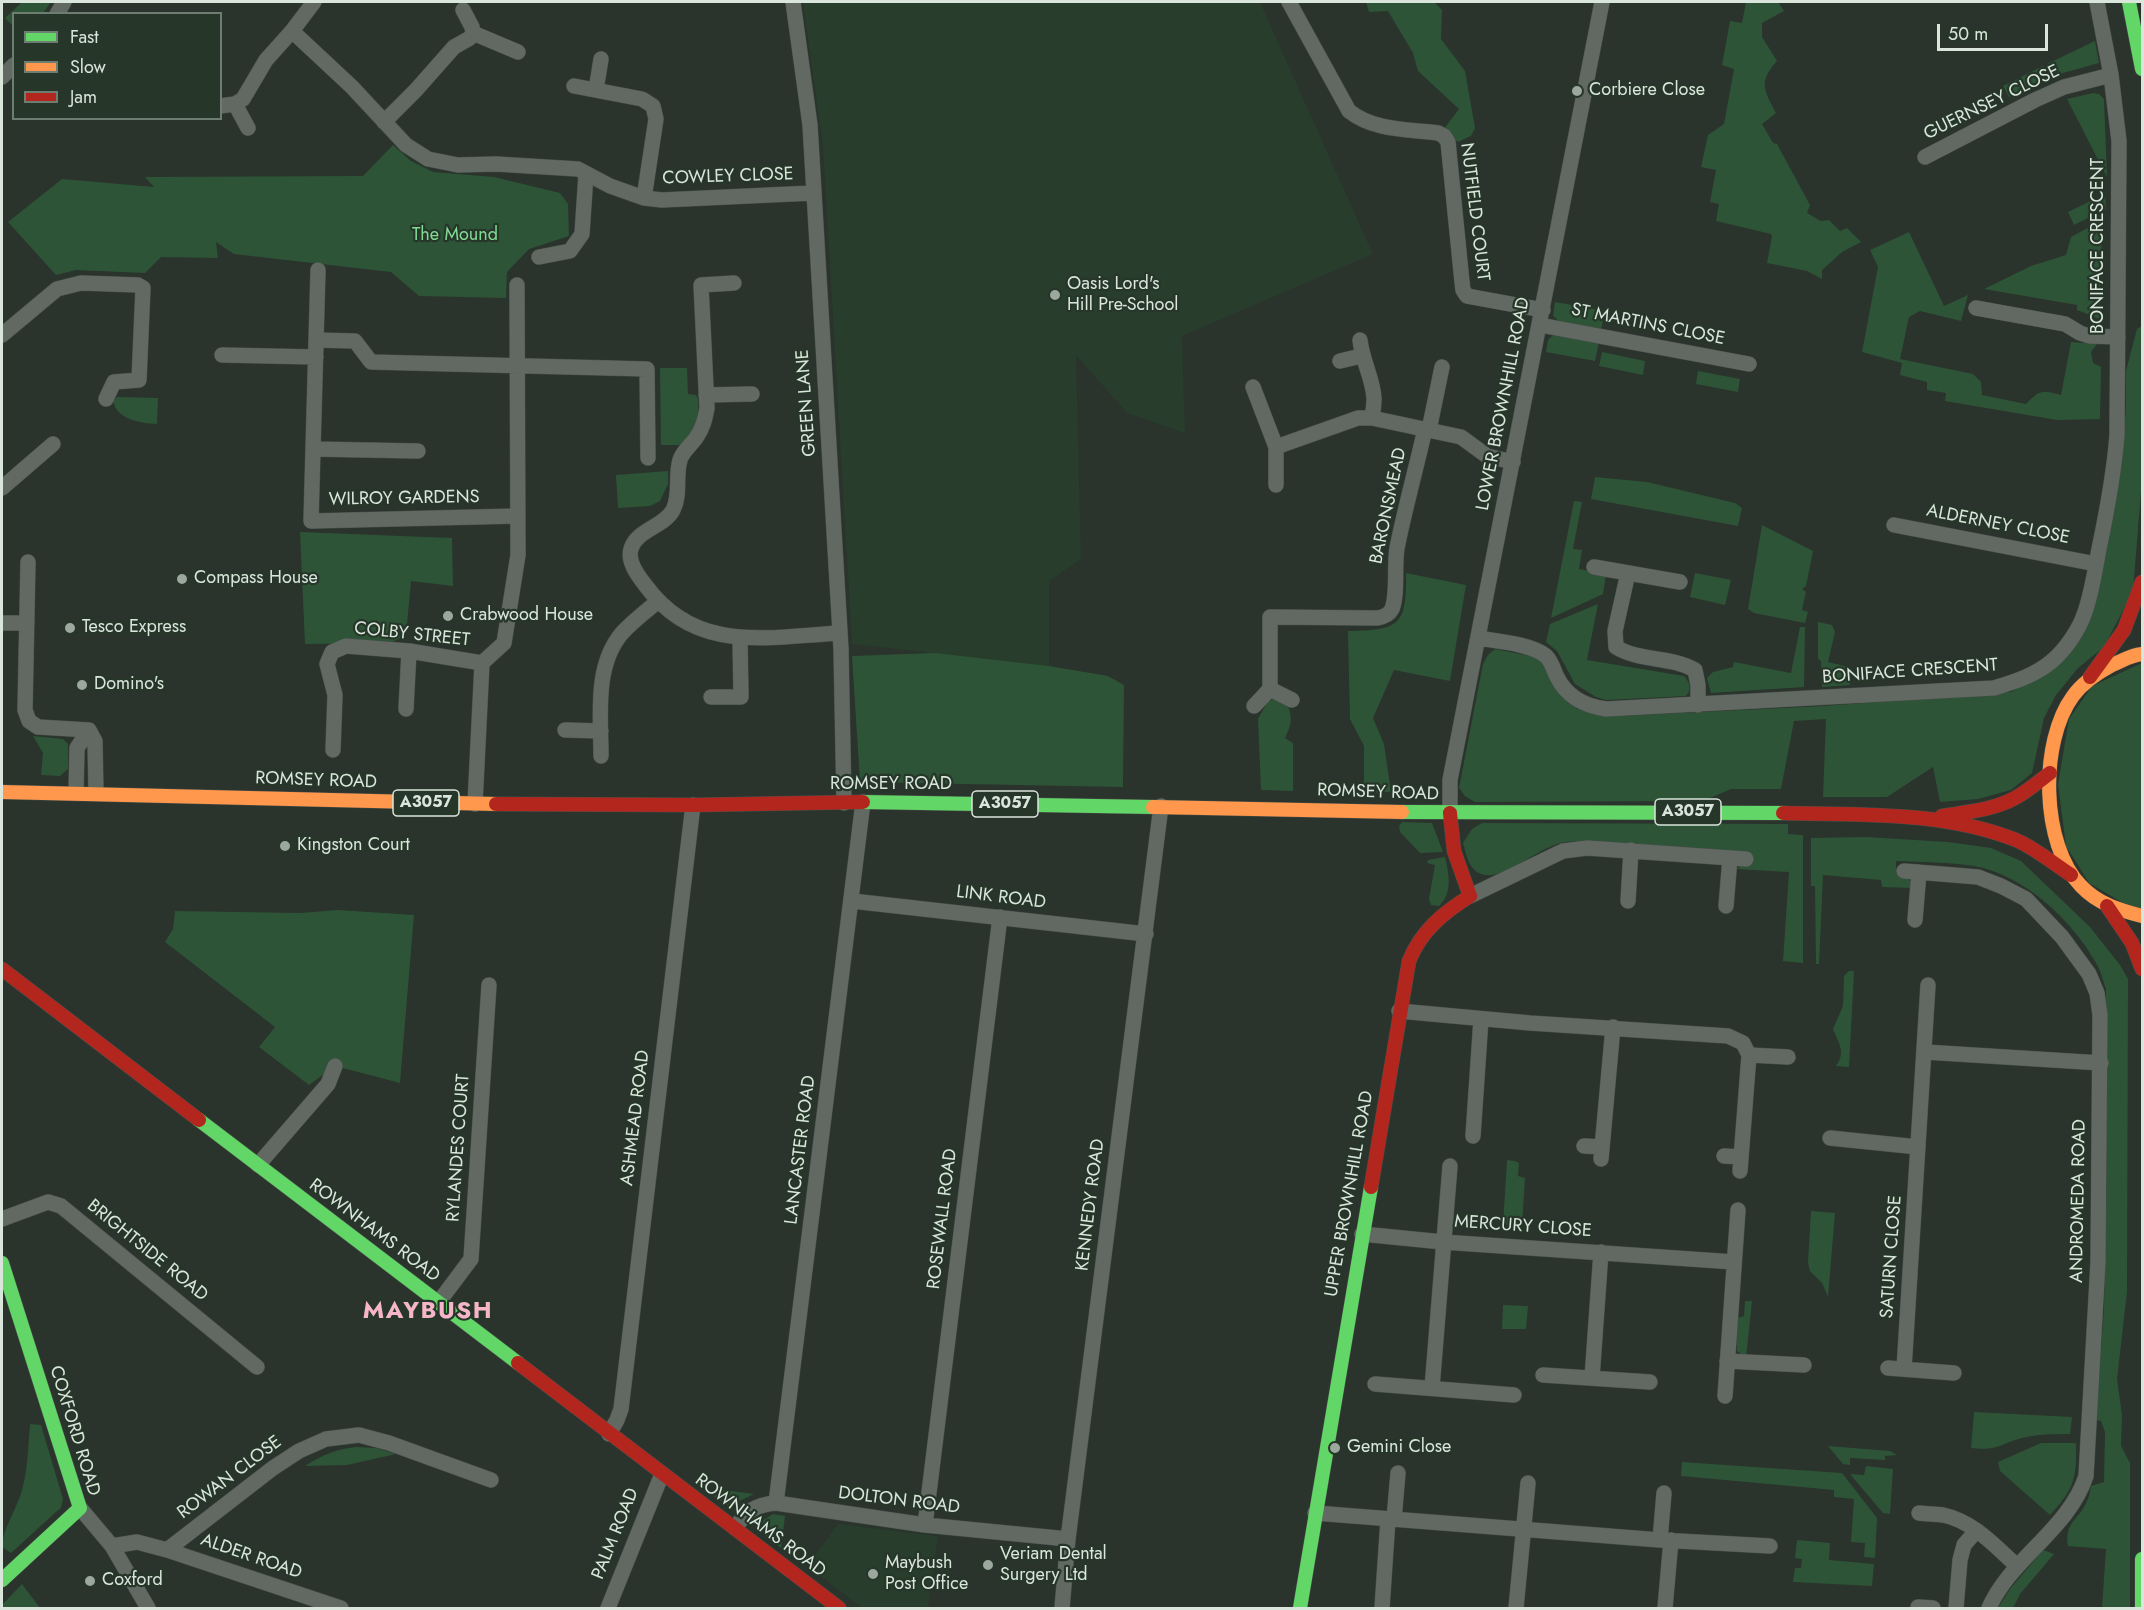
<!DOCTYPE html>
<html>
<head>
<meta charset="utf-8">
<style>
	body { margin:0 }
	#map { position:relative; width:2144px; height:1610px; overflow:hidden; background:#2a332c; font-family:Jost,sans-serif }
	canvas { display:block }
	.frame { position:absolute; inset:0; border:3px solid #dae5dc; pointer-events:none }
	.legend { position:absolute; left:12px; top:12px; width:210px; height:108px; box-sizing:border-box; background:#263729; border:2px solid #6e7d71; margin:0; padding:8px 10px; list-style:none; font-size:18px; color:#dae5dc }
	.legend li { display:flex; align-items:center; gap:12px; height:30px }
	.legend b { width:30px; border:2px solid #6e7d71 }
	.scale { position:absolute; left:1937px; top:24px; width:111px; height:27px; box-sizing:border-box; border:3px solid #dae5dc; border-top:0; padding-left:8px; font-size:18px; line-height:21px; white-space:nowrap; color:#dae5dc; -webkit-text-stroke:4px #263729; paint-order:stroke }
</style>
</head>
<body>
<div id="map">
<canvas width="2144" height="1610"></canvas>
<div class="frame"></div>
<ul class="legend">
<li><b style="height:8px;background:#63d668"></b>Fast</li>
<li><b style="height:8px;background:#ff974d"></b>Slow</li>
<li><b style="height:8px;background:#b3261e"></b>Jam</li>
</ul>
<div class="scale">50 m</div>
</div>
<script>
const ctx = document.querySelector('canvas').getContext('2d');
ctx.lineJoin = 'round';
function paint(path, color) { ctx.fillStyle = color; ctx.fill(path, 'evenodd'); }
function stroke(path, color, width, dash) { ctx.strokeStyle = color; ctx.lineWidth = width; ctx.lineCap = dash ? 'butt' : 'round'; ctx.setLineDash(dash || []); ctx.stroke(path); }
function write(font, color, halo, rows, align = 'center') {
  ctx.font = font + ' Jost,sans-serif'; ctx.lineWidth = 4.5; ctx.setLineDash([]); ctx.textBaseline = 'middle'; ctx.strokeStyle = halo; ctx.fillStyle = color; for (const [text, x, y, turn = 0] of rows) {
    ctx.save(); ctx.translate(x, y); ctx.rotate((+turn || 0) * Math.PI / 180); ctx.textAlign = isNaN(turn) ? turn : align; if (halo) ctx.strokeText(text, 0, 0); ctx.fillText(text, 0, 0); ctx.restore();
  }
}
const built = new Path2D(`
	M803 2H1260L1373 254 1182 336 1185 433 1127 413 1076 355 1081 559 1049 581V666L852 644 823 147Z
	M838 1524 938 1536 928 1608H863L807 1566Z`);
const green = new Path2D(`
	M22 2H51L43 13 14 14 13 26 5 18Z
	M1366 2H1434L1442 10 1441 39 1465 71 1475 128 1471 136 1458 142 1444 129 1459 109 1418 71 1413 53 1388 11 1369 12Z
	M1746 2H1778L1784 11 1762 23V37L1777 61C1758 82 1764 90 1776 113L1762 124 1773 143 1777 144 1810 205 1807 213 1821 221 1829 220 1840 231 1847 228 1861 242 1842 252 1822 270V279L1807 271 1767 263 1772 236 1771 234 1716 221 1719 204 1710 202 1716 170 1701 167 1708 135 1724 124 1734 69 1722 65 1730 21 1742 23Z
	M2095 41 2099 63 2052 76 2047 64Z
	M2043 66 2049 77 2009 97 2003 86Z
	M2093 93 2099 94 2104 99 2107 177 2067 99Z
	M393 145 411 161 433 172 494 177 560 193 568 204 569 236 529 249 507 272 506 298 419 296 391 272 234 254 216 242 218 258 161 257 145 273 76 270 56 275 8 222 62 179 154 187 145 177 363 176Z
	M2105 194 2106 209 2074 225 2068 212Z
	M2102 220 2100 319 2077 310V305L1984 289 2031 266 2066 255 2071 237Z
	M1909 232 1944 306 1968 295 1961 321 1920 311 1909 317 1900 359 1973 374 1981 382 1982 395 2026 404C2040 389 2043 390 2061 395L2071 342 2097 344 2091 352 2093 363 2101 367 2100 419 2057 420 1945 401 1946 393 1927 390V382L1900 375 1902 363 1862 352 1878 267 1870 250Z
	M1555 302 1605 311 1601 330 1560 322 1553 316Z
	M2142 326V479L2133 591 2104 647 2078 668 2056 695 2044 718 2032 773 2011 790 1978 799 1940 802 1933 767 1887 797H1823L1826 719 1794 721 1781 789H1731L1703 801 1475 802 1465 796 1459 788 1483 664 1488 655 1495 649 1535 657 1543 662 1577 709 1600 715 1618 716 1823 706 2011 692 2056 667 2083 631 2122 463 2126 407V371L2137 329Z
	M1554 334 1599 342 1595 361 1546 352 1548 340Z
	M1602 352 1645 361 1643 375 1599 366Z
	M660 368H687L688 394 696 395 698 399 699 422 682 445H661Z
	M1698 371 1740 379 1738 392 1696 384Z
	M117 397 158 398 157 424C141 423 117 420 113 401Z
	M668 471V484L660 501 650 506 618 508 616 475Z
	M1595 477 1647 482 1735 503 1742 508 1738 526 1591 499Z
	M1574 501 1582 502 1573 549 1582 550 1579 569 1606 574 1603 594 1551 618Z
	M1762 525 1813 551 1806 586 1802 589 1806 592 1802 610 1808 612 1805 623 1754 613 1748 609Z
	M300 532 452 538 453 586 411 581 406 635 391 643 305 644Z
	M1406 573 1466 585 1450 681 1394 670 1373 718 1384 744 1391 792 1364 793V746L1350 719 1348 631C1399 630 1407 626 1406 573Z
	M1695 573 1731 580 1725 605 1690 597Z
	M1598 604 1587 660 1684 676C1690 683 1692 689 1686 696L1606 700 1596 697 1575 684 1557 651 1546 642 1550 624Z
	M1818 622 1832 625 1835 632 1828 662 1852 668 1850 685 1822 687 1821 661 1818 659Z
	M1800 627H1805L1804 687 1711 693 1707 678 1713 672 1733 667 1734 662 1791 673Z
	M935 653 1049 666 1108 676 1124 685 1123 787 860 782 852 656Z
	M2142 663V909L2123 903 2089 883 2066 846 2058 784 2069 719 2092 686Z
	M1275 699 1288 706C1293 720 1291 725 1285 738L1293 743V791L1261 790 1258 719 1268 701Z
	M33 736 63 739 68 744V769L60 776 41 775 43 753Z
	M1402 822 1432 823 1443 852 1420 853 1400 832 1399 826Z
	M1482 823 1788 824V834L1803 835V963L1783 961 1789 872 1736 869 1742 865 1752 864 1753 855C1708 850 1664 846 1620 843 1600 842 1579 839 1560 843 1540 848 1502 879 1485 875 1469 872 1467 857 1463 843L1472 829Z
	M1866 837 1948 842 1991 848 2021 861 2090 927 2120 965 2128 979 2127 1292 2117 1379 2122 1415 2121 1446 2130 1463V1608H2102L2106 1549 2068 1546C2064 1522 2079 1520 2087 1501 2089 1497 2090 1491 2091 1486L2104 1482 2105 1432 2101 1421 2096 1420 2104 1308 2107 1151 2106 989C2103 981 2101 971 2096 963 2072 920 2024 875 1974 866 1949 862 1922 862 1896 861V874L1909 879 1913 888 1882 887 1881 880 1823 875 1819 964H1816L1815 886H1811V838Z
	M1445 857C1449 874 1453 893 1439 906L1431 905 1429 899 1435 865 1427 863 1428 860Z
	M338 910 414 915 400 1083 335 1066 309 1085 259 1047 275 1027 165 942 173 929 175 911 300 913Z
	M1849 971H1854L1849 1067 1836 1066C1846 1052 1839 1044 1833 1029L1843 1006 1844 976Z
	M1507 1160 1515 1161 1519 1163 1518 1176 1525 1178 1522 1226 1503 1225Z
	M1811 1211 1835 1213 1828 1297 1822 1283 1810 1271 1808 1263Z
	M1745 1301H1752L1746 1358 1737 1351V1318L1744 1316Z
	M1503 1305 1528 1306 1526 1329H1502Z
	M1974 1412 2072 1417 2070 1434C2055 1434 2037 1434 2022 1438 1999 1444 1999 1451 1971 1448Z
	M30 1424 41 1425 63 1499 61 1508 56 1512 11 1553 2 1547C1 1533 18 1506 22 1490 28 1468 28 1446 30 1424Z
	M2041 1443H2076C2077 1479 2074 1489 2050 1515L2000 1471 1998 1462Z
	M1828 1446 1890 1451 1897 1455 1885 1456V1460L1850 1458V1465L1843 1464Z
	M356 1447 376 1448 396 1454 347 1465 305 1466C322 1455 336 1449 356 1447Z
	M1682 1462 1842 1473 1877 1518 1875 1558 1864 1557 1865 1543 1851 1542 1854 1499 1834 1497V1490L1681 1476Z
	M1866 1466 1893 1469 1890 1514 1883 1513 1850 1474 1864 1475Z
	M717 1489 754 1494 729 1506 714 1497Z
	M773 1514 785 1516 781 1548 775 1543 777 1540 769 1535 766 1537C762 1533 759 1527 762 1521Z
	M1797 1540 1830 1543 1829 1560 1874 1564 1872 1586 1793 1582 1795 1568H1801L1802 1559 1795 1558Z
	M2043 1550 2054 1554 2020 1594 2013 1608H1998L2010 1589Z
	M22 1584 40 1608H2V1605Z`);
const street = new Path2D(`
	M793 2 810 125 841 649 844 803
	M1289 2 1349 111C1374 131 1408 129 1438 133L1444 136 1448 142 1462 282 1463 290 1467 296 1543 310
	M57 14 64 2
	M292 31 352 87 406 145 428 159 458 165 496 164 578 169 610 186 644 198 662 200 813 193
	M473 33 518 52
	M2 77 14 65
	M574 86 642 99 653 106 656 119 644 198
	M596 90 601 59
	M235 104 248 128
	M220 106 235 104 243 99 266 60 292 31 314 2
	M384 122 416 90 454 47 470 38 473 33 472 27 463 10
	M1925 157 2035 100 2064 87 2111 75
	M539 257 570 251 582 234 586 174
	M318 270 311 521 517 516
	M734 283 701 285 707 408C705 419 703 428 696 438 691 445 682 452 680 460 675 476 681 495 673 510 664 527 636 530 631 549 627 562 639 577 646 586 696 654 767 637 840 633
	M1976 308 2065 324 2080 333 2089 336 2118 337
	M1540 325 1749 364
	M2 335 57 289 81 283 138 285 143 288 139 380 114 382 106 399
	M316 340 355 341 371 362 647 369 648 458
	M1360 340C1362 360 1373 379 1374 398 1374 405 1373 412 1372 418
	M222 355 316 357
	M1340 361 1361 356
	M1253 387 1276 447
	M706 395 752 394
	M1429 430 1442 367
	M313 449 418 451
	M1276 485V447L1358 418H1372L1461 437 1487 456 1513 462
	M2 488 53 444
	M1894 525 2096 564
	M28 562 25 710 29 721 38 727 89 730
	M1594 567 1680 582
	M1628 573 1615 631 1616 647C1640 662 1671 656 1695 670L1698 685V705
	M2 623H27
	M1478 638C1496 641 1532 644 1546 656 1552 662 1553 669 1557 677 1567 697 1584 706 1606 709L1994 688C2014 682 2036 675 2052 661 2066 649 2079 630 2085 612 2092 592 2095 570 2099 549 2107 511 2114 474 2117 435L2119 141 2111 75 2097 2
	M1270 689V617L1377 618C1384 617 1389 615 1392 609 1398 594 1394 566 1397 548 1405 508 1416 469 1425 429
	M711 697H741L740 639
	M1254 706 1270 689 1292 700
	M406 709 409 651
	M89 730 95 741 96 793
	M565 730 601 731
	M333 750 335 695 327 664 332 652 346 646 409 651 482 663
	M601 756C601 716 594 666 622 633 632 622 645 612 657 602
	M76 793 77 748 89 730
	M475 804 482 663 504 643 518 555 517 285
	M1450 813V780L1602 2
	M1904 871 1978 877 2001 886 2026 899 2062 937 2089 974 2097 993 2100 1015 2098 1262 2086 1476C2069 1529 2011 1558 1989 1608
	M1470 896 1563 851 1587 848 1746 859
	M852 901 1146 934
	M1628 901 1631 850
	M1726 906 1730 858
	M1915 920 1919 872
	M1399 1011 1530 1023 1728 1036 1743 1043 1749 1055 1740 1171
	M1925 1052 2101 1063
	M1749 1055 1788 1057
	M1473 1136 1481 1019
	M1830 1138 1918 1147
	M1584 1146 1602 1147
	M1724 1156 1741 1157
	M1601 1159 1613 1027
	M258 1165 328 1084 335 1066
	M2 1219 48 1202 61 1206 257 1367
	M1362 1234 1443 1242 1734 1262
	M438 1303 471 1259 489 985
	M1727 1361 1804 1365
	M1888 1368 1954 1373
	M1904 1369 1928 985
	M1543 1375 1650 1382
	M1592 1378 1601 1252
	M1375 1384 1514 1395
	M1432 1388 1450 1166
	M1725 1396 1738 1210
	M609 1434 617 1420 621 1409 693 805
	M776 1503 863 802
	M80 1508 112 1546 148 1608
	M1315 1513 1660 1540 1770 1546
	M1919 1513C1927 1514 1935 1514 1943 1515 1973 1521 1995 1546 2017 1566
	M1394 1519 1398 1473
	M925 1525 1000 917
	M735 1528C747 1511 755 1505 776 1503L925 1525 1068 1539
	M1660 1540 1664 1493
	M112 1546 137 1542 167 1550 341 1608
	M167 1550 273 1468 299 1451 326 1439 359 1435 389 1443 491 1480
	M1918 1607 1933 1608
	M608 1608 662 1474
	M1062 1608 1068 1539 1161 806
	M1382 1608 1388 1519
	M1516 1608 1528 1483
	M1665 1608 1671 1540
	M1956 1608 1960 1560 1964 1545 1976 1531`);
const fast = new Path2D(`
	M2129 2 2142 69
	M863 802 1153 807
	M1402 812 1783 813
	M199 1120 518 1363
	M2 1263 80 1508 2 1580
	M2142 1559V1608
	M1300 1608 1371 1187`);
const slow = new Path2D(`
	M2142 654C2131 655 2122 661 2112 665 2097 673 2083 682 2073 696 2039 742 2041 845 2081 886 2098 904 2119 910 2142 916
	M2 792 496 804
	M1153 807 1402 812`);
const jam = new Path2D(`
	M2090 677 2124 630 2142 582
	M496 804 693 805 863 802
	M1783 813C1861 815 1943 811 2016 840 2035 848 2054 864 2071 875
	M1942 816C1967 812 1993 810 2015 798 2028 791 2039 781 2050 773
	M2107 906 2132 943 2142 969
	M2 969 199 1120
	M1371 1187 1409 961C1421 931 1443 913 1470 896L1454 851 1450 813
	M518 1363 839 1608`);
const markers = [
	[1577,91,6,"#9ca79e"],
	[1055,295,6,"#9ca79e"],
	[182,579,6,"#9ca79e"],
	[448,616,6,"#9ca79e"],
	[70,628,6,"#9ca79e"],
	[82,685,6,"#9ca79e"],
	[285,846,6,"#9ca79e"],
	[1335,1448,6,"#9ca79e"],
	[988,1565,6,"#9ca79e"],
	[873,1574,6,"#9ca79e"],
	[90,1581,6,"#9ca79e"]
];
const shields = [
	[426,803,66],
	[1005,804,66],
	[1688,812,66]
];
const shieldNames = [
	["A3057",426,803],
	["A3057",1005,804],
	["A3057",1688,812]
];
const poiNames = [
	["Corbiere Close",1589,91],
	["Oasis Lord's",1067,285],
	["Hill Pre-School",1067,306],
	["Compass House",194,579],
	["Crabwood House",460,616],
	["Tesco Express",82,628],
	["Domino's",94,685],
	["Kingston Court",297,846],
	["Gemini Close",1347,1448],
	["Veriam Dental",1000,1555],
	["Surgery Ltd",1000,1576],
	["Maybush",885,1564],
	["Post Office",885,1585],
	["Coxford",102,1581]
];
const streetNames = [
	["GUERNSEY CLOSE",1992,103,-26],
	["COWLEY CLOSE",728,177,-2],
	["NUTFIELD COURT",1474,212,83],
	["BONIFACE CRESCENT",2099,246,-90],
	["ST MARTINS CLOSE",1648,325,11],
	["GREEN LANE",807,403,-94],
	["LOWER BROWNHILL ROAD",1504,404,-79],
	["WILROY GARDENS",404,499,-1],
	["BARONSMEAD",1389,506,-78],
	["ALDERNEY CLOSE",1998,525,11],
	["COLBY STREET",412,635,6],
	["BONIFACE CRESCENT",1910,672,-4],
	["ROMSEY ROAD",316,781,2],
	["ROMSEY ROAD",891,785],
	["ROMSEY ROAD",1378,793,2],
	["LINK ROAD",1001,898,7],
	["ASHMEAD ROAD",636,1118,-83],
	["RYLANDES COURT",459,1148,-86],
	["LANCASTER ROAD",801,1150,-83],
	["UPPER BROWNHILL ROAD",1350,1194,-80],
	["ANDROMEDA ROAD",2079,1201,-89],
	["KENNEDY ROAD",1091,1205,-83],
	["ROSEWALL ROAD",943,1219,-83],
	["MERCURY CLOSE",1523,1227,4],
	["ROWNHAMS ROAD",374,1231,37],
	["BRIGHTSIDE ROAD",147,1251,39],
	["SATURN CLOSE",1892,1257,-86],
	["COXFORD ROAD",74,1431,73],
	["ROWAN CLOSE",230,1478,-37],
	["DOLTON ROAD",899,1501,7],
	["ROWNHAMS ROAD",760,1526,37],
	["PALM ROAD",616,1534,-68],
	["ALDER ROAD",251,1557,19]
];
const parkNames = [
	["The Mound",455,236]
];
const districtNames = [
	["MAYBUSH",428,1312]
];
paint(built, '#283d2c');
paint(green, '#2e5437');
stroke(street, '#474f49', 16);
stroke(fast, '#474f49', 15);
stroke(slow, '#474f49', 15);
stroke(jam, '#474f49', 15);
stroke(street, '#616962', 15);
stroke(fast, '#63d668', 14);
stroke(slow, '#ff974d', 14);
stroke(jam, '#b3261e', 14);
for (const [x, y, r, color] of markers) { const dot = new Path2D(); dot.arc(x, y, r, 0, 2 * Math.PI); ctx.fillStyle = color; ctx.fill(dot); stroke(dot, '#263729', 2); }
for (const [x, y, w] of shields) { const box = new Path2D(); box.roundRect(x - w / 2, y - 13, w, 26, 4.5); ctx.fillStyle = '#263729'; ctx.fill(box); stroke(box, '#dae5dc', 1.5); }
write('bold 16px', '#dae5dc', null, shieldNames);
write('18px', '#dae5dc', '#263729', poiNames, 'left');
write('18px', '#dae5dc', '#263729', streetNames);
write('18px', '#82da95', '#263729', parkNames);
ctx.letterSpacing = '1.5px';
write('bold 24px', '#f6b5c8', '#263729', districtNames);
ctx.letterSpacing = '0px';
</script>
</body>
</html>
